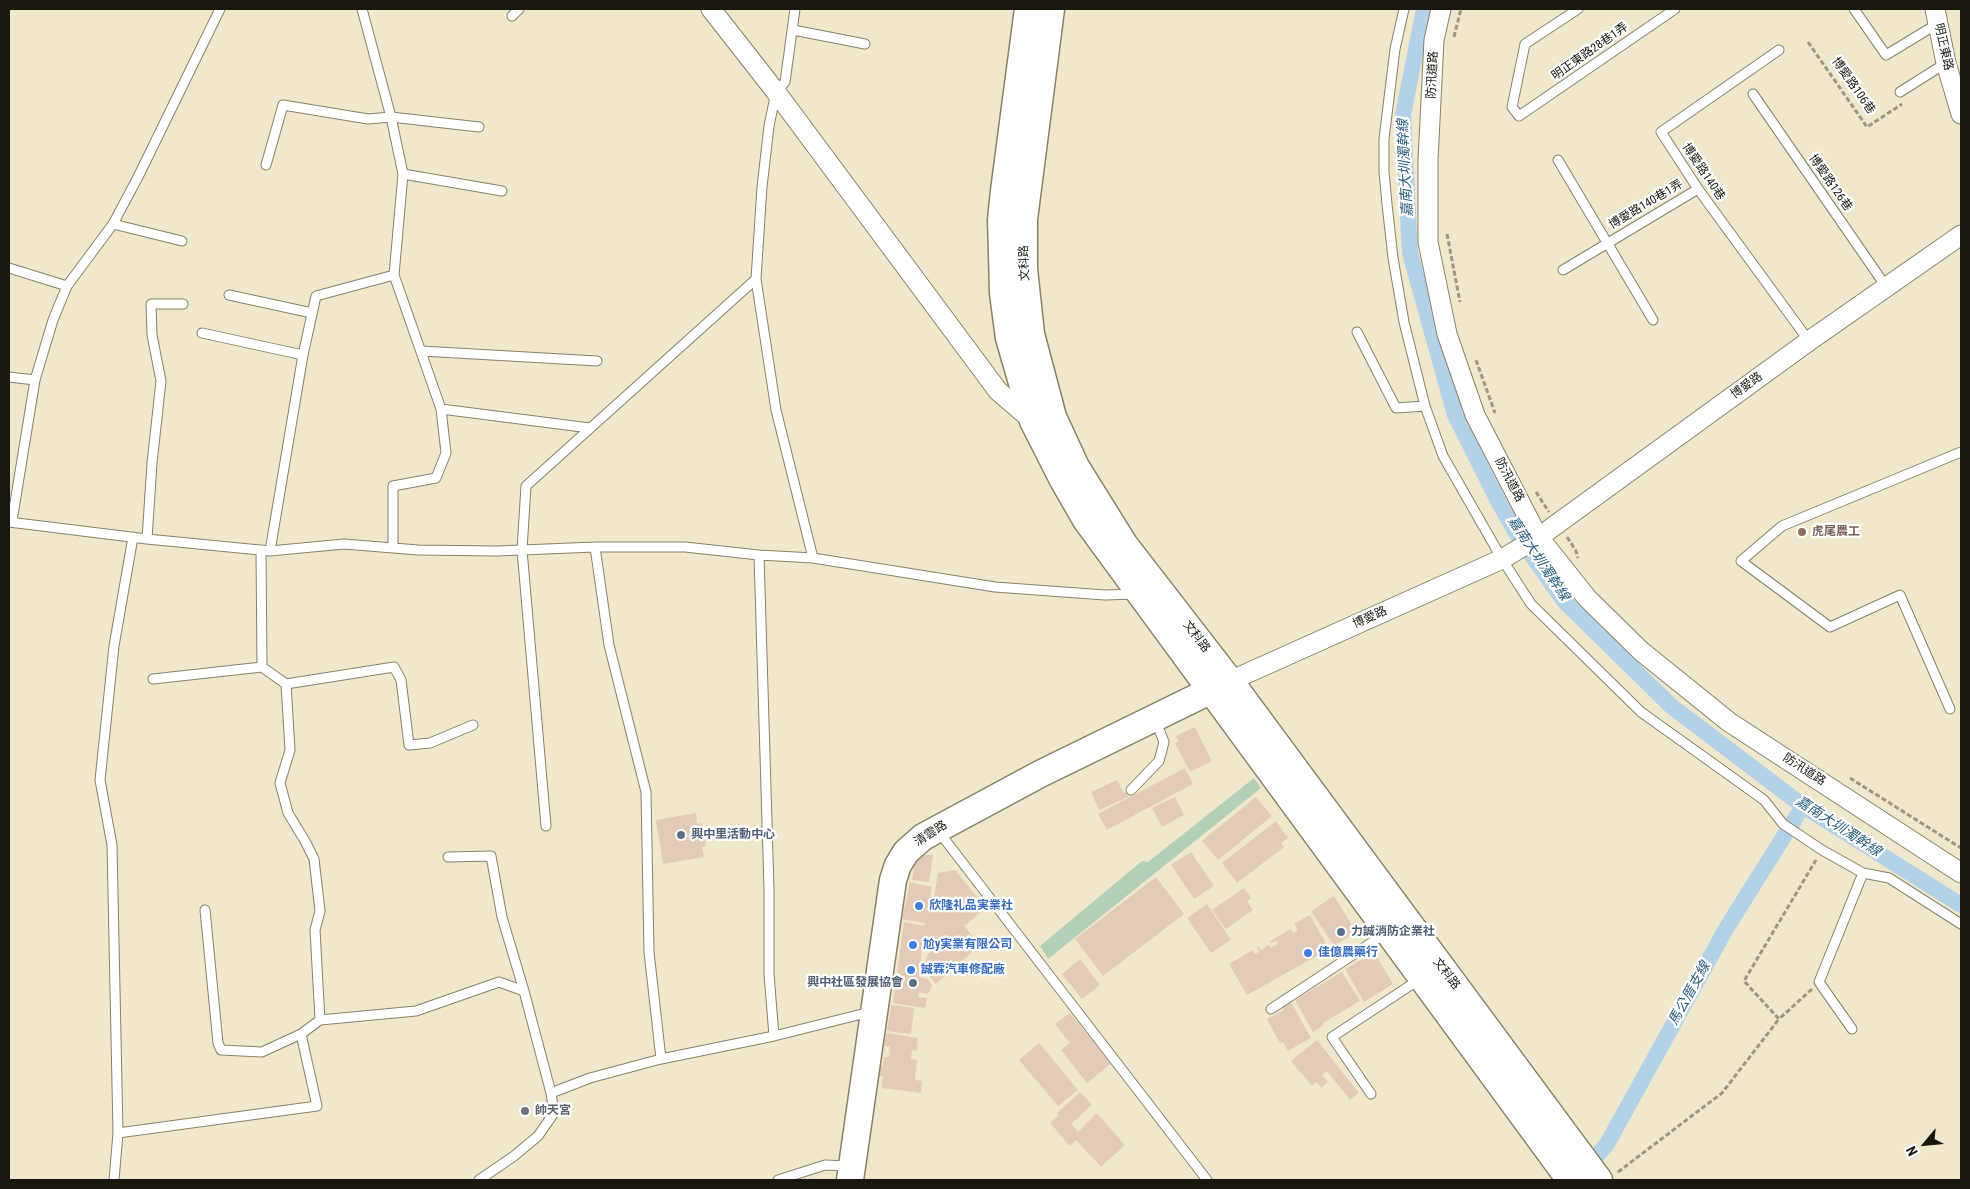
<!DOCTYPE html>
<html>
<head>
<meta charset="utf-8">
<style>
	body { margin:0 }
	#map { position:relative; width:1970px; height:1189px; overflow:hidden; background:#f0e8cd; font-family:"Roboto Condensed",sans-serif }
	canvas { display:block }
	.frame { position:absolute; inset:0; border:10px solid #1a180e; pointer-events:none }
	.north { position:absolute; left:1900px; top:1119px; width:50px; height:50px; -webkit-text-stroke:4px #fff; paint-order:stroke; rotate:242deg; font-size:14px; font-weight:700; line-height:20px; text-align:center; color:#1a180e }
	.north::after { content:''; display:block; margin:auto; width:18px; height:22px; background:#1a180e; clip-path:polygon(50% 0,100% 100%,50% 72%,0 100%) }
</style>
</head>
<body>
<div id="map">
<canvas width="1970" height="1189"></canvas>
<div class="frame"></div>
<div class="north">N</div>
</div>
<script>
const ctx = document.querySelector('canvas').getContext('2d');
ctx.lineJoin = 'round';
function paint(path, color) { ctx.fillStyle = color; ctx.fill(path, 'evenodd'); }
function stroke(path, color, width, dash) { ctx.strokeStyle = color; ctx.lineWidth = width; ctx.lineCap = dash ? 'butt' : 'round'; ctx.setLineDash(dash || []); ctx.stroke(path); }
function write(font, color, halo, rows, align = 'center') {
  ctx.font = font + ' "Roboto Condensed","Noto Sans TC",sans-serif'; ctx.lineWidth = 4.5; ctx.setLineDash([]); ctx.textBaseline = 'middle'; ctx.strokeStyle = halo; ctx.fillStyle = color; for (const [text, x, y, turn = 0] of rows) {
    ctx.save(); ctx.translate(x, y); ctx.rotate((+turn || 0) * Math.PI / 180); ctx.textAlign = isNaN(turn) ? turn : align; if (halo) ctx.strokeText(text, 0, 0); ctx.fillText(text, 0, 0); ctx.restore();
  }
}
const green = new Path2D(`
	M1254 778 1261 788 1048 959 1040 946 1142 861 1148 862Z`);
const canal = new Path2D(`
	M1424 9 1403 115 1410 253 1455 415 1499 503 1518 536 1564 601 1671 706 1803 806 1961 905
	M1583 1172 1607 1144 1727 927 1803 806`);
const building = new Path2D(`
	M1195 727 1212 761 1190 772 1175 743 1179 742 1176 736Z
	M1185 768 1193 784 1107 830 1098 814Z
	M1117 780 1124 793 1126 792 1128 797 1099 810 1091 792Z
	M1175 797 1184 815 1162 827 1152 808Z
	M1256 797 1272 816 1218 860 1202 841Z
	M696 813 697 824 702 823 706 846 702 847 704 857 663 864 656 820Z
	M1276 821 1288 838 1281 843 1284 847 1237 883 1222 863Z
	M1191 852 1214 886 1194 899 1171 865Z
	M922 855H933L929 882 912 880 915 860Z
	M955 870 986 908 964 926 980 945 936 984 924 970 927 955 934 949 923 938 919 977 928 979 932 986 928 994 919 992 918 997 927 998 925 1008 893 1003 904 922 924 926 925 923 902 919 910 882 932 887 928 911 930 902 934 898 938 873Z
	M1156 877 1184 914 1103 976 1075 939Z
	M1244 888 1251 898 1247 901 1253 910 1226 929 1212 910Z
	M1334 896 1356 932 1334 946 1311 911Z
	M1207 904 1231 940 1211 953 1187 918Z
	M1310 915 1329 949 1247 995 1229 964 1253 950 1255 954 1259 952 1257 947 1258 946 1261 950 1269 945 1271 948 1278 944 1276 941 1271 943 1270 941 1291 929 1293 933 1298 930 1294 924Z
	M1374 952 1393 984 1364 1002 1345 969Z
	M1080 959 1100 985 1082 999 1062 974Z
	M1342 972 1360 1001 1323 1023 1324 1025 1313 1032 1295 1000Z
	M1291 1002 1311 1038 1288 1051 1283 1042 1280 1043 1267 1019 1284 1010 1282 1007Z
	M891 1005 914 1008 911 1034 887 1031Z
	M1070 1013 1111 1064 1087 1083 1061 1050 1070 1043 1055 1024Z
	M886 1033 918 1038 917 1051 912 1050 911 1059 917 1060 915 1080 922 1081 921 1093 882 1088 883 1076H879L880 1065H883L884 1057H889L890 1046H884Z
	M1317 1040 1359 1093 1350 1100 1327 1071 1322 1075 1328 1082 1321 1088 1317 1082 1312 1086 1291 1061Z
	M1039 1043 1078 1090 1058 1106 1019 1060Z
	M1080 1092 1092 1105 1071 1124 1078 1132 1097 1113 1125 1145 1101 1167 1076 1140 1070 1146 1050 1123 1059 1115 1057 1113Z`);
const path = new Path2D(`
	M1454 37 1461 9
	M1808 42 1867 127 1902 104
	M1447 234 1460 302
	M1476 360 1495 413
	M1536 492 1549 512
	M1567 537 1576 551 1578 558
	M1850 778 1961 848
	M1812 989 1779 1019 1744 981 1816 860
	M1618 1172 1722 1093 1779 1019`);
const lane = new Path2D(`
	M795 9 785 82 776 92 769 126 762 187 756 279 776 410 813 558
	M1404 9 1395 49 1384 139V172L1387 204 1393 258 1404 322 1425 406 1443 456 1502 559 1531 604 1641 712 1764 800 1783 824 1822 850 1863 873 1889 878 1961 924
	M1578 9 1525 44 1512 107 1519 116 1675 9
	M1854 9 1886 55 1937 24
	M512 16 519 9
	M793 30 865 44
	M1779 50 1661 132 1698 189 1809 341
	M1900 92 1946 63
	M1753 94 1887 288
	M1558 160 1653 320
	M266 165 283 105 368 119 391 117 479 127
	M403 174 502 191
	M113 224 182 241
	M9 268 67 286
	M1563 270 1698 189
	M229 295 312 313
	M1357 332 1396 408 1425 406
	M202 333 303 355
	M421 351 597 361
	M9 377 35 380
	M441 409 590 428
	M12 521 35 380 53 320 67 286 113 224 138 177 220 9
	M9 522 147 539 270 551 344 544 418 550 497 551 595 547H685L759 555 813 558 995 587 1105 595 1136 594
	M147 539 152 463 161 381 152 335 151 304H183
	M595 547 609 645 646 792 649 952 661 1059
	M393 548V486L436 478 446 453 441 409 394 275
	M261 550 262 667 286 684 290 750 280 783 288 813 305 841 314 859 320 911 315 930 320 1020 416 1011 499 982 524 991
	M270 551 303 355 316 296 394 275 403 174 391 117 362 9
	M759 555 769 889V974L774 1036
	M153 679 262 667
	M286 684 394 667 401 680 409 745 430 743 473 725
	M1950 709 1900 595 1830 627 1741 561 1782 526 1961 452
	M1131 790 1159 761 1164 742 1155 719
	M546 826 522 550 526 486 756 279
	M939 832 1207 1180
	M448 857 491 856 502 917 524 991 551 1093
	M205 910 218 1043 221 1050 262 1052 301 1034
	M1271 1009 1386 933
	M1852 1029 1819 982 1863 873
	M1371 1094 1332 1037 1420 979
	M118 1133 112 845 100 780 114 646 133 537
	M114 1180 118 1133 317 1106 301 1034 320 1020
	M479 1180 514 1156 538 1136 554 1113 551 1093 590 1078 661 1059 774 1036 870 1012
	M778 1180 825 1165 850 1166`);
const street = new Path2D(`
	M711 9 776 92 998 391 1033 421 1035 420
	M1441 9 1434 40 1428 160V242L1447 334 1475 415 1537 535 1587 598 1641 651 1729 722 1961 873
	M1935 9 1946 63 1961 114
	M1230 681 1502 559 1539 537 1809 341 1961 235`);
const secondary = new Path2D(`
	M1028 9 1004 191 1001 220 1002 253 1003 293 1009 338 1033 421 1063 480 1086 520 1570 1180
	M1051 9 1024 219V269L1031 334 1053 417 1076 467 1124 544 1230 681 1599 1180
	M850 1180 893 880 898 865 906 852 923 837 1040 774 1226 683`);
const markers = [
	[1802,532,5,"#8d6e63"],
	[681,835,5,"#5c6f8a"],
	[919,906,5,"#3f7fe0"],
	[1341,932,5,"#5c6f8a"],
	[913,945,5,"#3f7fe0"],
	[1308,953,5,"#3f7fe0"],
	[911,970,5,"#3f7fe0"],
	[913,983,5,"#5c6f8a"],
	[525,1111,5,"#6b7280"]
];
const streetNames = [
	["明正東路",1943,47,77],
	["明正東路28巷1弄",1590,52,-35],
	["防汛道路",1433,75,-87],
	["博愛路106巷",1853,86,55],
	["博愛路140巷",1703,172,56],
	["博愛路126巷",1830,183,55],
	["博愛路140巷1弄",1646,205,-31],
	["文科路",1025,263,-92],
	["博愛路",1747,386,-36],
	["防汛道路",1509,480,62],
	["博愛路",1370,618,-24],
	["文科路",1196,637,53],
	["防汛道路",1804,770,33],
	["清雲路",931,834,-33],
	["文科路",1446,974,53]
];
const educationNames = [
	["虎尾農工",1812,532]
];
const serviceNames = [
	["興中里活動中心",691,835],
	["力誠消防企業社",1351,932],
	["興中社區發展協會",903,983,"right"]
];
const shopNames = [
	["欣隆礼品実業社",929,906],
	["尬y実業有限公司",923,945],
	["佳億農藥行",1318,953],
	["誠霖汽車修配廠",921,970]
];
const worshipNames = [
	["帥天宮",535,1111]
];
const waterNames = [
	["嘉南大圳濁幹線",1406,168,-93],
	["嘉南大圳濁幹線",1538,559,56],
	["嘉南大圳濁幹線",1838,827,33],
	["馬公厝支線",1690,994,-61]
];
paint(green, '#b3cfba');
stroke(canal, '#b3d2e7', 16);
paint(building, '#e3cbb9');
stroke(lane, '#888168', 11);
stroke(street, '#888168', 21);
stroke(secondary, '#888168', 29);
stroke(path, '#9d9783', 3, [5, 2.5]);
stroke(lane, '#fff', 9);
stroke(street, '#fff', 19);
stroke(secondary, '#fff', 26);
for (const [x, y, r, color] of markers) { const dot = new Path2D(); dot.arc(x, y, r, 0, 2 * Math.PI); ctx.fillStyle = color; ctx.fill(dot); stroke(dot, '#fff', 2); }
write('12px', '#1a180e', '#fff', streetNames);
write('bold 12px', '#785e54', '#fff', educationNames, 'left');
write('bold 12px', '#4e5e75', '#fff', serviceNames, 'left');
write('bold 12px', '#366cbe', '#fff', shopNames, 'left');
write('bold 12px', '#5b616d', '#fff', worshipNames, 'left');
write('italic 14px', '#2a5e7d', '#fff', waterNames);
</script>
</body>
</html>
